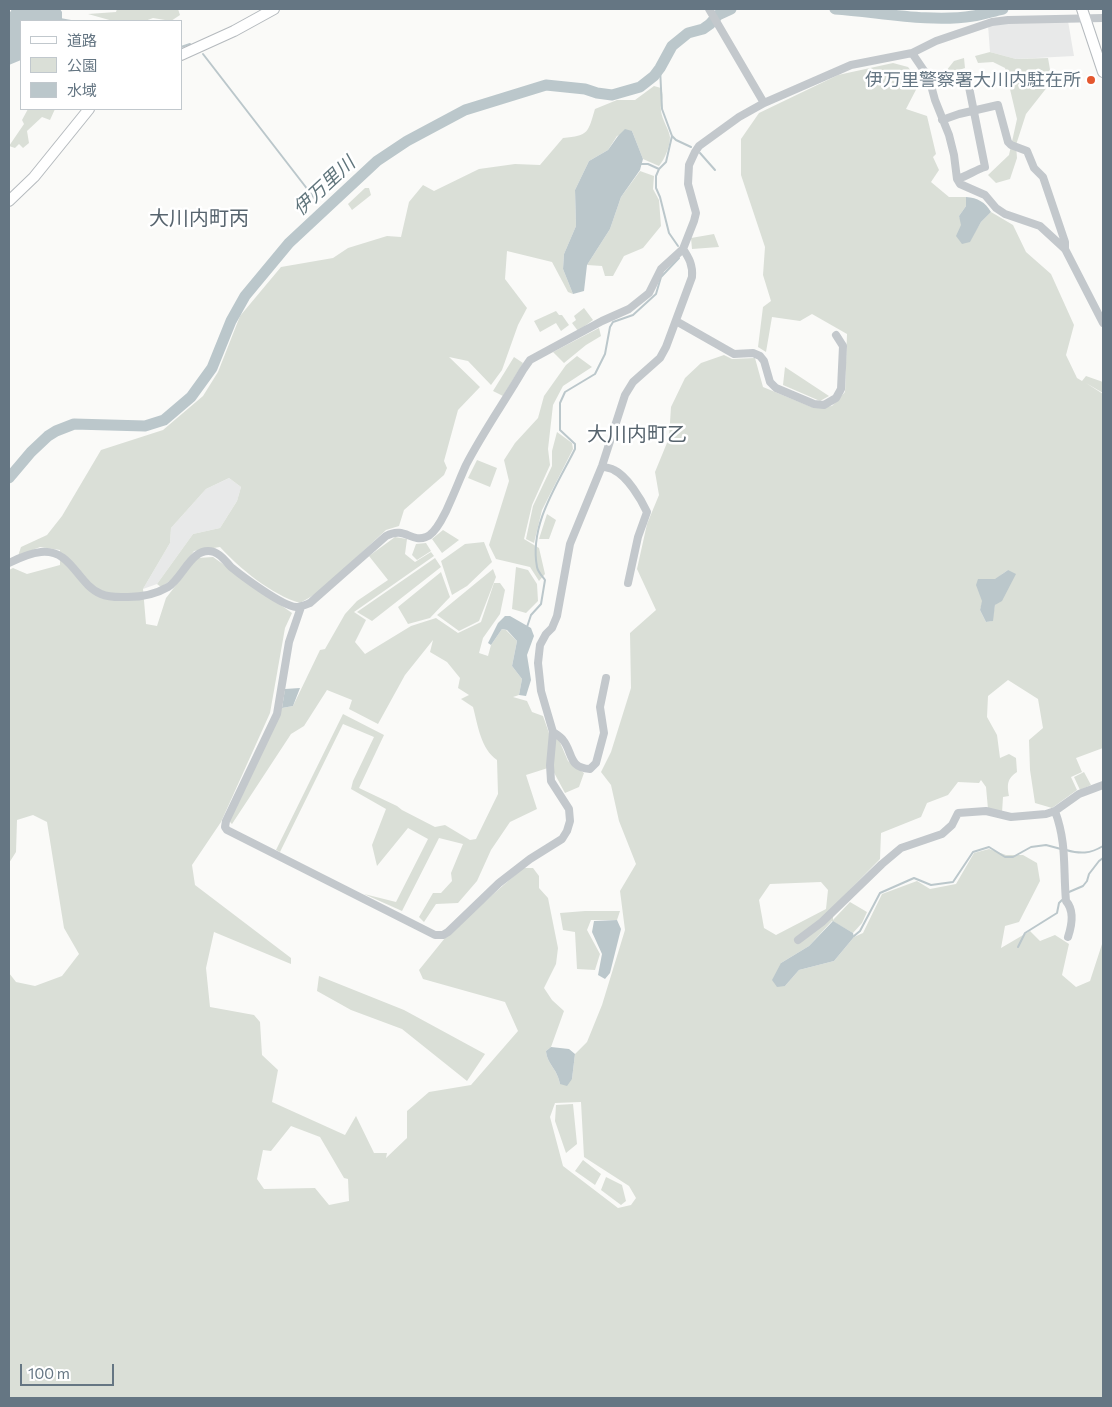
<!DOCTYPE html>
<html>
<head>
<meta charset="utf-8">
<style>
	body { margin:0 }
	#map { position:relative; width:1112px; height:1407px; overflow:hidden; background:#fafaf8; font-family:Commissioner,"Noto Sans JP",sans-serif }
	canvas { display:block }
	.frame { position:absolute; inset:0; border:10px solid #657683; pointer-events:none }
	.legend { position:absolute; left:20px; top:20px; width:162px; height:90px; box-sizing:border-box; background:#fff; border:1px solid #c1c8cd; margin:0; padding:6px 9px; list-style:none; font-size:15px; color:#657683 }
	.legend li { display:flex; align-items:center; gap:10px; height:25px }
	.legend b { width:25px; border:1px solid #c1c8cd }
	.scale { position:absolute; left:20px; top:1364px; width:94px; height:22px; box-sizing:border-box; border:2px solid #657683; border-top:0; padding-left:6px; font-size:15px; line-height:18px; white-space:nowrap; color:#657683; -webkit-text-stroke:4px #fff; paint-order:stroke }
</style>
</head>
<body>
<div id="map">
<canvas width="1112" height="1407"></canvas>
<div class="frame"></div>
<ul class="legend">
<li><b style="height:6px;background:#fff"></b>道路</li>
<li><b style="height:14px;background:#dadfd7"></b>公園</li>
<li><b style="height:14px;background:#bbc7cb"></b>水域</li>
</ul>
<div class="scale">100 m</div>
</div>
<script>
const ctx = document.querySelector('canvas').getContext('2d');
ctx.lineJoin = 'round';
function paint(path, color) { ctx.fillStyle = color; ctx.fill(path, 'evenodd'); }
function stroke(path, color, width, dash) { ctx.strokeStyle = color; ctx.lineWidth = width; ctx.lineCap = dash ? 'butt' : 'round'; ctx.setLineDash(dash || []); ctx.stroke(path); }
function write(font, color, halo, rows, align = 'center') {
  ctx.font = font + ' Commissioner,"Noto Sans JP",sans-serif'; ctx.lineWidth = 5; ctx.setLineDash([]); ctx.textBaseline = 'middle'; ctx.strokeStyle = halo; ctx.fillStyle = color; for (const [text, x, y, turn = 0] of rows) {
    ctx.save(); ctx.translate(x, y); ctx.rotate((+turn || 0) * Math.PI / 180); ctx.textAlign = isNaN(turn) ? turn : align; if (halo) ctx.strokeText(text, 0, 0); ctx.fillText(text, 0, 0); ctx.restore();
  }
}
const built = new Path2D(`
	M1068 21 1074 56 1016 59 990 52 988 25 1007 22Z
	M229 478 241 487 237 501 220 528 193 534 157 584 143 589 170 543 171 528 206 489Z`);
const green = new Path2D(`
	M117 9H178L180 15 171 21 153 18 145 21H113L88 14 116 12Z
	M990 52 1016 59 1048 58 1052 81 1026 114 1016 145 1017 158 1010 179 996 183 988 175 1009 155 1017 119 1005 68 993 62 978 63 975 56Z
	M964 58 965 68 947 74 946 71 954 61Z
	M893 63 908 67 920 82 906 109 927 116 936 154 933 157 939 170 931 182 949 197H966V206L959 216 969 242 981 222 991 212 1013 225 1026 252 1051 274 1074 325 1066 355 1077 378 1082 381 1086 376 1103 382V393L1086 383 1103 394V748L1076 758 1082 772 1071 777 1077 790 1052 808 1035 803 1030 770 1029 740 1043 728 1038 699 1008 680 988 696 987 717 997 735 1000 758 1009 754 1016 758 1017 772C1007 779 1007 784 1009 796L1003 797 1002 813 988 809 986 787 981 780 979 783 958 782 948 795 927 803 921 817 881 833 880 859 833 907V920L850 902 867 912 862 923 853 933 832 921 809 946 781 963 785 986 799 970 834 961 854 937 863 933 882 894 917 881 930 889 956 884 974 853 989 849 1006 855H1023L1037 863 1040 881 1019 922 1005 926 1001 948 1030 931 1040 941 1055 935 1069 944 1062 975 1076 987 1090 981 1103 941V1398H9V973L16 982 35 986 62 976 79 954 64 928 47 822 33 815 17 820 16 852 9 863V570L13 568 27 574 60 565V550L40 547 18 556 21 547 47 535 62 516 101 450 163 430 203 396 218 372 240 316 281 267 333 258 348 248 387 236 401 237 409 202 423 185 434 191 479 169 515 164 540 165 563 138C589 136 588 132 595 109L617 100H635L654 86 661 88C665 99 660 101 661 111 662 120 669 129 670 137 670 146 665 159 659 166L643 159 632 131 617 136 608 150 589 161 575 190 576 226 564 254 563 269 573 294 568 292 552 262 507 251 505 279 527 308 518 325 502 370 491 385 468 361 449 357 480 387 458 410 444 461 447 468 444 475 404 510 399 526 386 530 319 592 300 603C272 595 239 568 220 547L194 551 174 578 161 587 157 584 193 534 220 528 237 501 241 487 229 478 206 489 171 528 170 543 143 589 146 624 157 626 166 598 197 558 213 557 292 613 285 628 270 713 221 822 192 865 195 885 291 958V964L214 932 206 968 210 1007 254 1015 260 1022 262 1055 278 1070 272 1102 345 1135 356 1116 374 1153H387L386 1158 407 1138V1111L429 1092 471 1085 518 1031 505 1002 423 979 419 970 449 933 523 868H533L539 876V888L548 898 558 948 556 964 544 988 552 1000 564 1011 551 1047 546 1051C547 1064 557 1068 560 1084L572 1079 575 1054 587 1042 602 1005 625 930 620 891 636 864 619 821 611 785 601 772 611 752 631 688 630 633 656 610 637 569 647 524 659 495 655 472 669 438 671 407 685 378 701 363 724 355 732 359 755 358 763 387 814 408 832 406 845 392 847 334 812 314 800 321 772 317 766 352 758 347 763 307 771 301 763 275 765 247 741 175V139L759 113 838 75ZM1008 570 995 605 992 621 986 622 980 610C985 592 993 580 1008 570ZM821 882 828 890 826 909 776 935 764 928 759 900 770 884ZM581 1102 584 1157 629 1186 636 1198 631 1205 618 1208 563 1166 550 1117 555 1103ZM291 1126 320 1137 344 1178 348 1179 349 1201 329 1205 315 1188 264 1189 257 1179 263 1150 271 1151Z
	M28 109H55L50 120 42 117 27 131 29 143 23 148 19 144 15 148 9 146 24 124 22 120Z
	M640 171 654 176 653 189 659 200 661 226 643 248 624 256 613 276H605L602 266 587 265 610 229 621 197Z
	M365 188H369L371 195 352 210 348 204Z
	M714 234 719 247 692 249 691 238Z
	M584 308 593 320 578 331 572 323 576 320 574 316Z
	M556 311 559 315H562L569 325 561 331 556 323 540 332 534 321Z
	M599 328 601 336 586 345 564 363 553 352Z
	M577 356 592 367 563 386 553 405 548 449 550 465 532 505 524 539 539 548 545 574 539 581 530 567 496 559 489 545 509 481 504 460 515 443 538 418 544 396 566 365Z
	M514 357 523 363 503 396 493 391Z
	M785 367 829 396 820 401 783 385Z
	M557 432 572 443 573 449 542 510 534 543 526 539 533 506 552 466V451Z
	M477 460 497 468 490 487 468 478Z
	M547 514 556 520 549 539H539Z
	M443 530 459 540 442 553 432 539Z
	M395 537 407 539 405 554 415 562 431 552 434 556 354 612 366 620 355 642 365 654 411 626 436 618 458 633 481 622 494 583H500L505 590 500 614 483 638 479 653 488 656 491 645 502 629 506 630 517 641 512 666 522 679 519 695 513 697 527 701 532 712 543 716 549 733 559 740 568 761 584 773 579 787 565 793 551 767 526 775 537 809 510 822 491 850 477 881 458 903 436 904 424 922 419 917 433 893H441L452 881 451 873 463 844 439 838 402 911 364 894 396 902 428 839 408 828 377 866 372 845 386 809 351 789 353 781 374 737 343 724 280 852 276 850 343 714 384 735 359 788 397 806 402 810 435 827 445 825 470 840 476 839 498 794 497 760C481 749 478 726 473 707L461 699 469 695 458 688 460 678 447 662 430 652 433 640 405 675 378 724 349 709 352 700 327 690 304 726 291 734 232 824 229 821 282 708 293 706 320 650 325 649 345 614 357 601 388 580 369 556Z
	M484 542 492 562 467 586 452 595 441 561 465 544Z
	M426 543 431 551 417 560 412 555 416 544Z
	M435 558 441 567 372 621 357 612Z
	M516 567 528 570 537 584 538 601 526 613 512 609Z
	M493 569 496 577 479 621 459 631 437 615Z
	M441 572 450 597 430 618 408 624 398 607Z
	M1084 772 1091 785 1080 790 1074 777Z
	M585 911H620L617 920H591L587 930 600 954 595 970 577 969 575 932 563 930 560 913Z
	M319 976 404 1010 485 1054 467 1081 402 1029 351 1010 317 991Z
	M573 1104 577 1144 566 1153 555 1121 556 1105Z
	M583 1160 601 1174 595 1185 575 1171Z
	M606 1177 622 1185 626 1201 621 1205 601 1190Z`);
const water = new Path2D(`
	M12 9H60L62 12V21H21V60L9 65V14Z
	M625 129 632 131 643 159 640 170 621 197 610 229 587 265 584 291 573 294 563 269 564 254 576 226 575 190 589 161 608 150 618 136Z
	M966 197C978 198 985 202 991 212L981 222 970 242 962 244 956 236 961 225 959 216 966 206Z
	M1008 570 1016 574 1002 601 995 605 993 621 986 622 980 610 982 601 976 585 978 579H995Z
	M505 616H510L531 628 534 636 527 655 531 680 526 696 519 695 522 679 512 666 517 641 507 630 502 629 491 645 488 643 498 623Z
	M300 688 293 706 282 708 285 689Z
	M617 920 621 929 610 973 605 979 598 975 602 954 592 932 594 921Z
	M833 921 853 933 854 937 834 961 799 970 785 986 777 987 772 980 781 963 809 946Z
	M551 1047 569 1049 575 1054 572 1079 567 1086 560 1084C557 1068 547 1064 546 1051Z`);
const stream = new Path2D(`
	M60 19 71 21
	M181 47 190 44
	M203 54 315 199
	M660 68 662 109 672 136 666 162 659 169 656 176V188L660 197 669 233 678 246
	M672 136 676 140 691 147
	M700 153 715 170
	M640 164H648L659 169
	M527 627 531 615 541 604 545 580C542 576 538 572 537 567 529 525 557 485 575 449V444L560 430V403L565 392 595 374 605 354 610 327 613 322 633 315 656 294 661 277 679 258
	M1066 850C1080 854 1090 854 1103 846
	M1069 892 1083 886 1087 881 1089 874 1099 861 1103 858
	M854 936 860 931 880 893 914 878 931 885 953 882 973 852 989 847 1005 857H1013L1031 847 1046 845 1061 849
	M1018 947 1025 933 1057 913 1059 903 1062 900`);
const river = new Path2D(`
	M835 9C879 12 930 23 973 16 983 15 993 11 1003 9
	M9 478 31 452 48 436 56 431 74 424 145 426 164 420 191 397 212 368 231 321 245 296 289 243 377 161 407 141 465 110 546 85 585 89 597 93 612 95 640 87 654 76 660 68 672 46 688 33 703 29 710 24 718 15 731 9`);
const minor = new Path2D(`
	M709 9 764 103
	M912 53 929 78 935 100 949 135 954 155 957 179 960 184 985 195 996 208 1005 214 1040 226 1065 249 1103 323
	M942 120 959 114 998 105 1008 142 1011 145 1027 151 1034 168 1043 177 1065 242V249
	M957 179C968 176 975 170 985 167L967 77
	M676 321 734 354 753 353 760 356 764 361 770 382 776 388 814 404 824 405 836 398 841 389 843 346 836 335
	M602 466C606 468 611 468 614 470 627 476 641 499 647 512L638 537 628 583
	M9 563C19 558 30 553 41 552 72 549 77 584 101 594 110 598 119 597 128 597 141 597 156 594 168 587 183 578 192 545 214 552 222 555 225 561 231 567 242 576 282 606 296 607 301 607 305 605 310 603L386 536C405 526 411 543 426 537 436 534 447 510 451 500 456 489 461 476 466 465 483 432 505 401 523 370L530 360 602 321 629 309 649 293 661 269 683 249 694 221 696 213 688 184 689 165 695 152 699 146 739 117 764 103 851 65 912 53 936 41 992 22 1008 20 1103 18
	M301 607 289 642 277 714 226 821 225 827 227 830 435 935H443L448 932 499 883 530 859 562 839 567 831 570 821 569 809 551 781 550 765 553 732 541 691 538 663 540 645 546 634 552 628 557 616 570 544 602 466 625 395 633 382 660 358 666 347 692 277C693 265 689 258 683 249
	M553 732C556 734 561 737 563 740 573 752 568 768 590 769L596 763 604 733 600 707 606 678
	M1055 811C1067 844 1063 867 1066 901 1074 910 1072 925 1068 937
	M798 940 822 922 882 864 901 848 942 834 952 825 958 813 986 811 1011 817 1046 814 1055 811 1079 794 1103 785`);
const major = new Path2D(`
	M1082 9 1103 72
	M181 55 234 31 274 9
	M9 201 34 177 89 109`);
const markers = [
	[1091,80,5,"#e4572e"]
];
const poiNames = [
	["伊万里警察署大川内駐在所",1081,80]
];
const waterNames = [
	["伊万里川",324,186,-43]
];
const quarterNames = [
	["大川内町丙",199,218],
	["大川内町乙",637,434]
];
paint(built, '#e8e9e9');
paint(green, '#dadfd7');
paint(water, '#bbc7cb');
stroke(stream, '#bbc7cb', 2);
stroke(river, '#bbc7cb', 11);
stroke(major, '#b5babe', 12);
stroke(minor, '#c3c8cc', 8);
stroke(major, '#fff', 10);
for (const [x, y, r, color] of markers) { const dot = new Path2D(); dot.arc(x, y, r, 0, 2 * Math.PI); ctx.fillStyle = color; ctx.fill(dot); stroke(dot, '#fff', 2); }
write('18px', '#657683', '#fff', poiNames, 'right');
write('italic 19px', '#60757c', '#fff', waterNames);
write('20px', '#57646e', '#fff', quarterNames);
</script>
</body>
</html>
